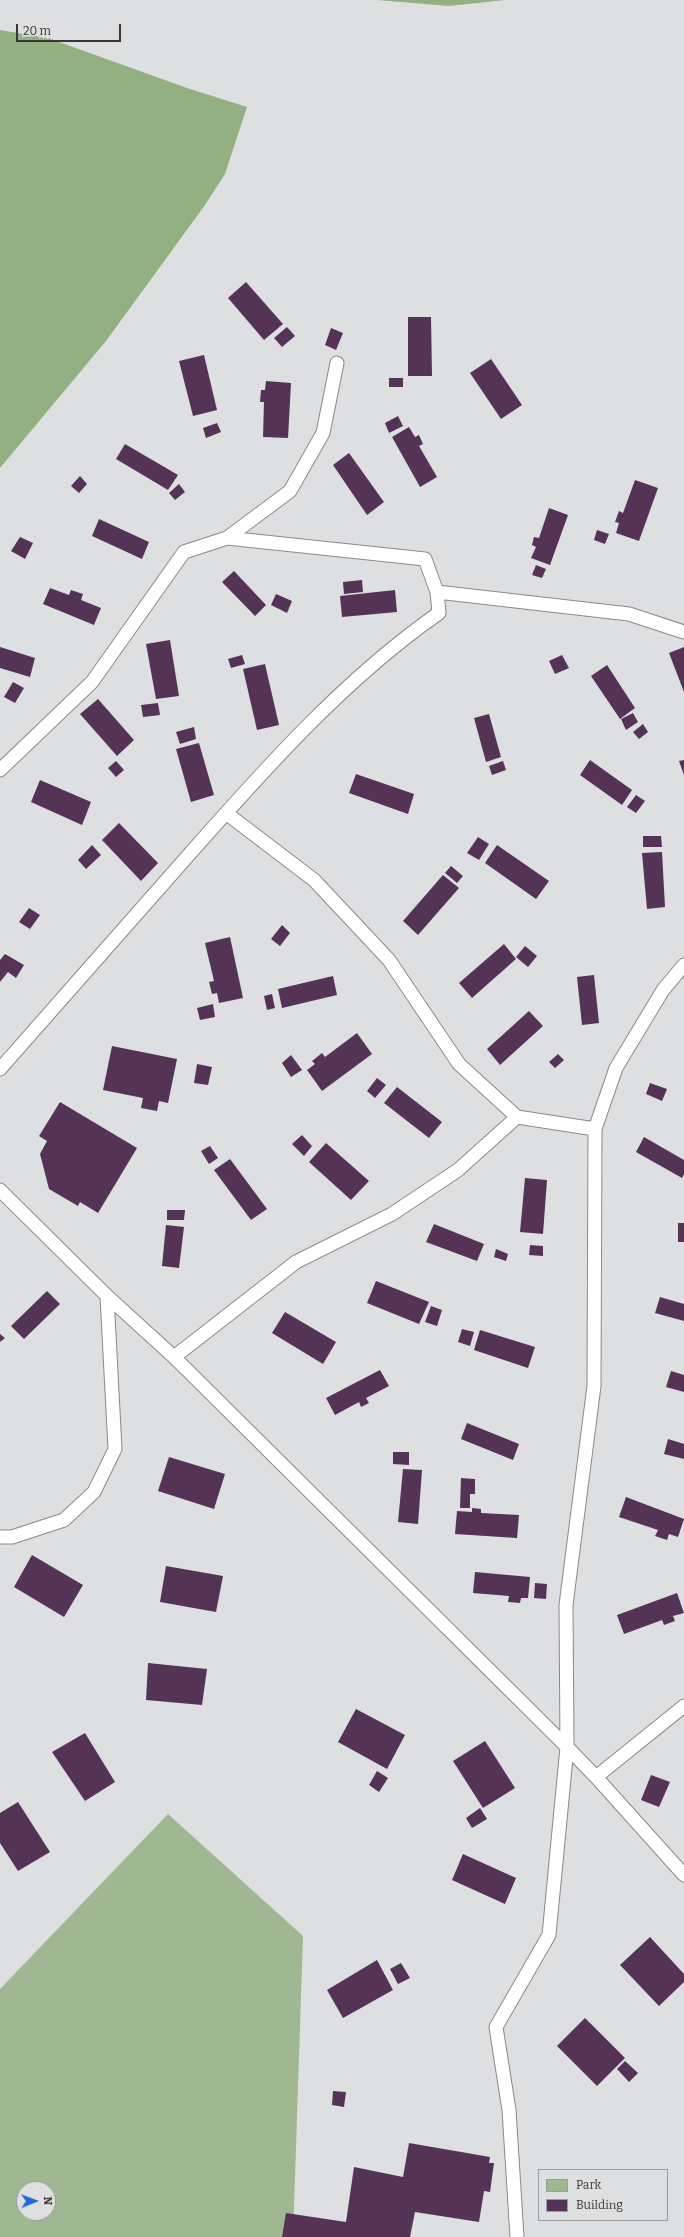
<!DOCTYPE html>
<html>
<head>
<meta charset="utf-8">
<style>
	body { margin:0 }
	#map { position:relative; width:684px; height:2237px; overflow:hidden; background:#dedfe1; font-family:Bitter,serif }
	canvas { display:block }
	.legend { position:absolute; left:538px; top:2169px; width:130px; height:52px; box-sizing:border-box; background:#dedfe1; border:1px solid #9b9c9d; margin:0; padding:5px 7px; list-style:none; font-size:12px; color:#373738 }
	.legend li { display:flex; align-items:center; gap:8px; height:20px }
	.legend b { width:20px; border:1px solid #9b9c9d }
	.north { position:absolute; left:16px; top:2181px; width:40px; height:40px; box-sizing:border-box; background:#dedfe1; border:1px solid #9b9c9d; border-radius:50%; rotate:89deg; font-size:11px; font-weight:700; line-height:16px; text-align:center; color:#373738 }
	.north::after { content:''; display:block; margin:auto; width:14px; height:18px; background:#1d6bd6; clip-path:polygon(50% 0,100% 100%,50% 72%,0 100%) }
	.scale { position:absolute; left:16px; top:24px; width:105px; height:18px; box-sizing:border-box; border:2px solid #373738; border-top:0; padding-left:5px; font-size:12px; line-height:14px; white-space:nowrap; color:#373738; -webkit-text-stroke:3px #dedfe1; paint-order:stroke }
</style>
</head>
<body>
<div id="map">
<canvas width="684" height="2237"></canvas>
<ul class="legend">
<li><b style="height:11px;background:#9fb892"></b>Park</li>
<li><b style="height:11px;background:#553356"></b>Building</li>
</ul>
<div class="north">N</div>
<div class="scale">20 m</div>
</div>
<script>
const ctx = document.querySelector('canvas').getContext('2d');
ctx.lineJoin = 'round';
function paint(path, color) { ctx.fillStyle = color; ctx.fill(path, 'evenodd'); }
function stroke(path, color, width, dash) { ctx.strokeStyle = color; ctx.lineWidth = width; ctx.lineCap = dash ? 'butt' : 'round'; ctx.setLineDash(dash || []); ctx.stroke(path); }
const green = new Path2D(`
	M168 1814 303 1936 293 2237H0V1989ZM24 2189H48V2213H24Z`);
const forest = new Path2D(`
	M377 0H505L449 6Z
	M0 30 48 38 187 88 247 107 225 174 205 205 106 341 0 468Z`);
const building = new Path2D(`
	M246 282 283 324 264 340 228 298Z
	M408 317H431L432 376H408Z
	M287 327 295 336 282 347 274 338Z
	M331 328 343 333 336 350 325 345Z
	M204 355 217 410 193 416 179 361Z
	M491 359 522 405 501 419 470 373Z
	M389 378H403V387H389Z
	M266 381 291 383 288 438 263 437 264 402H260L261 390H265Z
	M398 416 403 426 389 433 385 423Z
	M217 423 221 432 206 438 203 428Z
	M409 427 415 437 419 435 423 444 419 446 437 477 420 487 392 437Z
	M125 444 178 475 168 490 116 459Z
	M349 453 384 502 367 515 333 465Z
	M80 476 87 484 79 493 71 486Z
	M635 480 658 488 639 541 616 533 619 523 615 522 619 511 623 513Z
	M179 484 185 492 175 500 169 493Z
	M549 508 568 515 550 565 531 558 536 547 532 545 534 537 539 538Z
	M99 519 149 542 142 559 92 536Z
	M597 530 609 534 605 544 594 540Z
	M20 537 33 543 25 559 11 551Z
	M536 565 546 569 542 578 532 575Z
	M234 571 266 605 255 616 222 582Z
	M362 580 363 592 344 594 343 582Z
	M50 588 69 595 71 590 83 594 81 600 101 608 94 625 43 604Z
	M395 590 397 612 342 617 340 596Z
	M276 594 292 601 287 613 271 605Z
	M170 640 179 696 156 699 146 644Z
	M0 647 35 658 30 677 0 668Z
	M684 647V692L669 653Z
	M242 655 245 664 231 668 228 659Z
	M562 655 569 668 555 674 549 661Z
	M265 664 279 725 257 730 243 669Z
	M607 665 635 708 620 719 591 676Z
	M13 682 24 688 15 703 4 697Z
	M98 699 134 740 117 756 80 714Z
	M158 703 160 715 143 717 141 705Z
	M633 713 638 722 626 730 621 719Z
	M489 714 501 757 486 762 474 718Z
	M643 724 648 732 639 739 633 732Z
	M194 727 196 739 180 744 176 732Z
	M199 743 214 795 191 802 176 749Z
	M590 760 632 790 622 805 580 775Z
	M684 760V775L679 761Z
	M116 761 124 770 116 777 108 768Z
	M503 761 506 770 492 775 489 766Z
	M356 774 414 794 408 814 349 793Z
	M40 780 91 802 82 825 31 802Z
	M636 795 645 801 636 813 627 807Z
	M119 823 158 863 141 881 102 840Z
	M643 836H661L662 847H643Z
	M478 837 489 844 479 860 467 853Z
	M92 845 101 855 86 869 78 860Z
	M497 845 549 881 536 899 485 863Z
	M662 852 665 907 647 909 642 853Z
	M451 866 463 876 457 883 445 873Z
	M443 875 459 888 418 935 403 921Z
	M29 908 40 915 30 929 19 922Z
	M282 925 290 933 280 946 271 939Z
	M230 937 243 998 219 1003 217 993 212 994 209 982 214 981 205 943Z
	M504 944 516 959 472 998 459 983Z
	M525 946 537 956 528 967 516 957Z
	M5 954 24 965 16 978 8 972 0 982V960Z
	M594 975 599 1023 582 1025 577 977Z
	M333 976 337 995 282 1008 278 989Z
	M272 994 275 1008 267 1010 264 996Z
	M213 1004 215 1017 200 1020 197 1008Z
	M529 1011 543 1026 500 1065 487 1049Z
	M357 1033 372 1054 322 1091 307 1070 315 1064 312 1061 322 1053 325 1057Z
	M112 1046 177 1059 168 1103 159 1101 157 1111 141 1108 143 1098 103 1090Z
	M558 1054 564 1060 555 1068 549 1062Z
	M291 1055 302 1070 291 1077 282 1063Z
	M197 1064 212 1067 208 1085 194 1083Z
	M377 1078 386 1085 375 1098 367 1091Z
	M650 1083 667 1089 662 1101 646 1094Z
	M397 1087 442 1122 429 1138 384 1103Z
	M60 1102 137 1148 98 1213 80 1202 78 1206 49 1189 40 1154 47 1141 39 1136Z
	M302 1135 312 1146 304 1156 292 1144Z
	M644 1137 684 1160V1174L682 1178 636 1152Z
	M326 1143 369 1181 351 1200 309 1162Z
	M210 1146 218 1158 209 1164 201 1151Z
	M230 1159 267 1209 251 1220 214 1170Z
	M525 1178 547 1180 543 1234 520 1232Z
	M167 1210H185L184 1220H167Z
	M678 1223H684V1242H678Z
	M434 1224 484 1244 477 1261 426 1242Z
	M166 1225 184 1227 179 1268 162 1266Z
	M530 1245 543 1246V1256L529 1255Z
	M496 1249 508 1254 506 1261 494 1257Z
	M376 1281 429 1302 419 1324 367 1303Z
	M47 1291 60 1304 24 1339 11 1326Z
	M660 1297 684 1304V1321L655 1313Z
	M431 1306 442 1310 437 1326 425 1322Z
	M285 1312 336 1342 323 1364 272 1333Z
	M462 1329 474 1332 470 1346 458 1342Z
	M480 1330 535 1347 528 1368 474 1350Z
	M0 1334 5 1338 0 1342Z
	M380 1370 389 1386 366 1398 369 1403 361 1407 359 1402 335 1415 326 1398Z
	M671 1371 684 1375V1392L666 1387Z
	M467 1423 519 1444 513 1460 461 1439Z
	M668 1439 684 1444V1459L664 1454Z
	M393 1452H409V1465L393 1464Z
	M169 1457 225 1474 214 1509 158 1491Z
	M403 1469 422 1470 418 1524 398 1522Z
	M461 1478 475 1479V1494H470V1508H460Z
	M626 1497 684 1519 678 1537 669 1534 667 1540 655 1536 658 1530 619 1517Z
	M472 1508 481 1509V1513L519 1515 517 1538 455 1534 457 1511 472 1512Z
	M32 1555 83 1585 64 1617 14 1587Z
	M166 1566 223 1576 216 1612 160 1602Z
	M475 1572 530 1577 528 1598H521L520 1603 508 1602 509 1596 473 1593Z
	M535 1583 547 1584 546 1599 534 1598Z
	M677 1593 684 1613 673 1616 675 1621 664 1625 662 1620 624 1634 617 1615Z
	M148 1663 207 1669 202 1705 146 1700Z
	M356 1709 405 1735 387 1769 338 1742Z
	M85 1733 115 1782 85 1801 52 1752Z
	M485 1741 515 1788 483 1808 453 1761Z
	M377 1771 388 1778 379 1792 369 1785Z
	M651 1775 670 1782 659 1807 641 1800Z
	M18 1802 50 1852 18 1871 0 1843V1813Z
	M480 1808 487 1819 472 1828 466 1818Z
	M463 1854 516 1878 505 1904 452 1880Z
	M650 1937 684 1974V1982L659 2006 620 1965Z
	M377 1960 393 1990 343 2018 327 1990Z
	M401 1963 410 1978 398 1984 390 1969Z
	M585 2018 625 2058 597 2086 557 2046Z
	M625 2061 638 2073 629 2082 617 2069Z
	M333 2091 346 2092 344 2107 332 2105Z
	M409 2143 490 2157 489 2163H494L490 2192 484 2191 479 2222 415 2212 410 2237H282L286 2213 346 2222 354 2167 403 2177Z`);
const service = new Path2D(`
	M227 538 290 491 323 433 337 363
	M437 592 629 614 684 632
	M0 770 92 682 184 552 227 538 425 559 437 592 439 613C343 680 263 771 186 858 124 929 62 999 0 1069
	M226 813 314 880 389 960 459 1064 517 1117
	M684 965 663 990 616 1068 595 1129 594 1386 566 1605 567 1747 596 1777 684 1875
	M0 1190 107 1296 174 1357 567 1747 549 1935 496 2027 509 2110 517 2237
	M174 1357 296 1262 392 1214 458 1170 517 1117 595 1129
	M0 1537H12L64 1520 94 1492 115 1449 107 1296
	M596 1777 684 1706`);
paint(green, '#9fb892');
paint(forest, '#92b082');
paint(building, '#553356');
stroke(service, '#8a8a8c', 15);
stroke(service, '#fff', 13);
</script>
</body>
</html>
